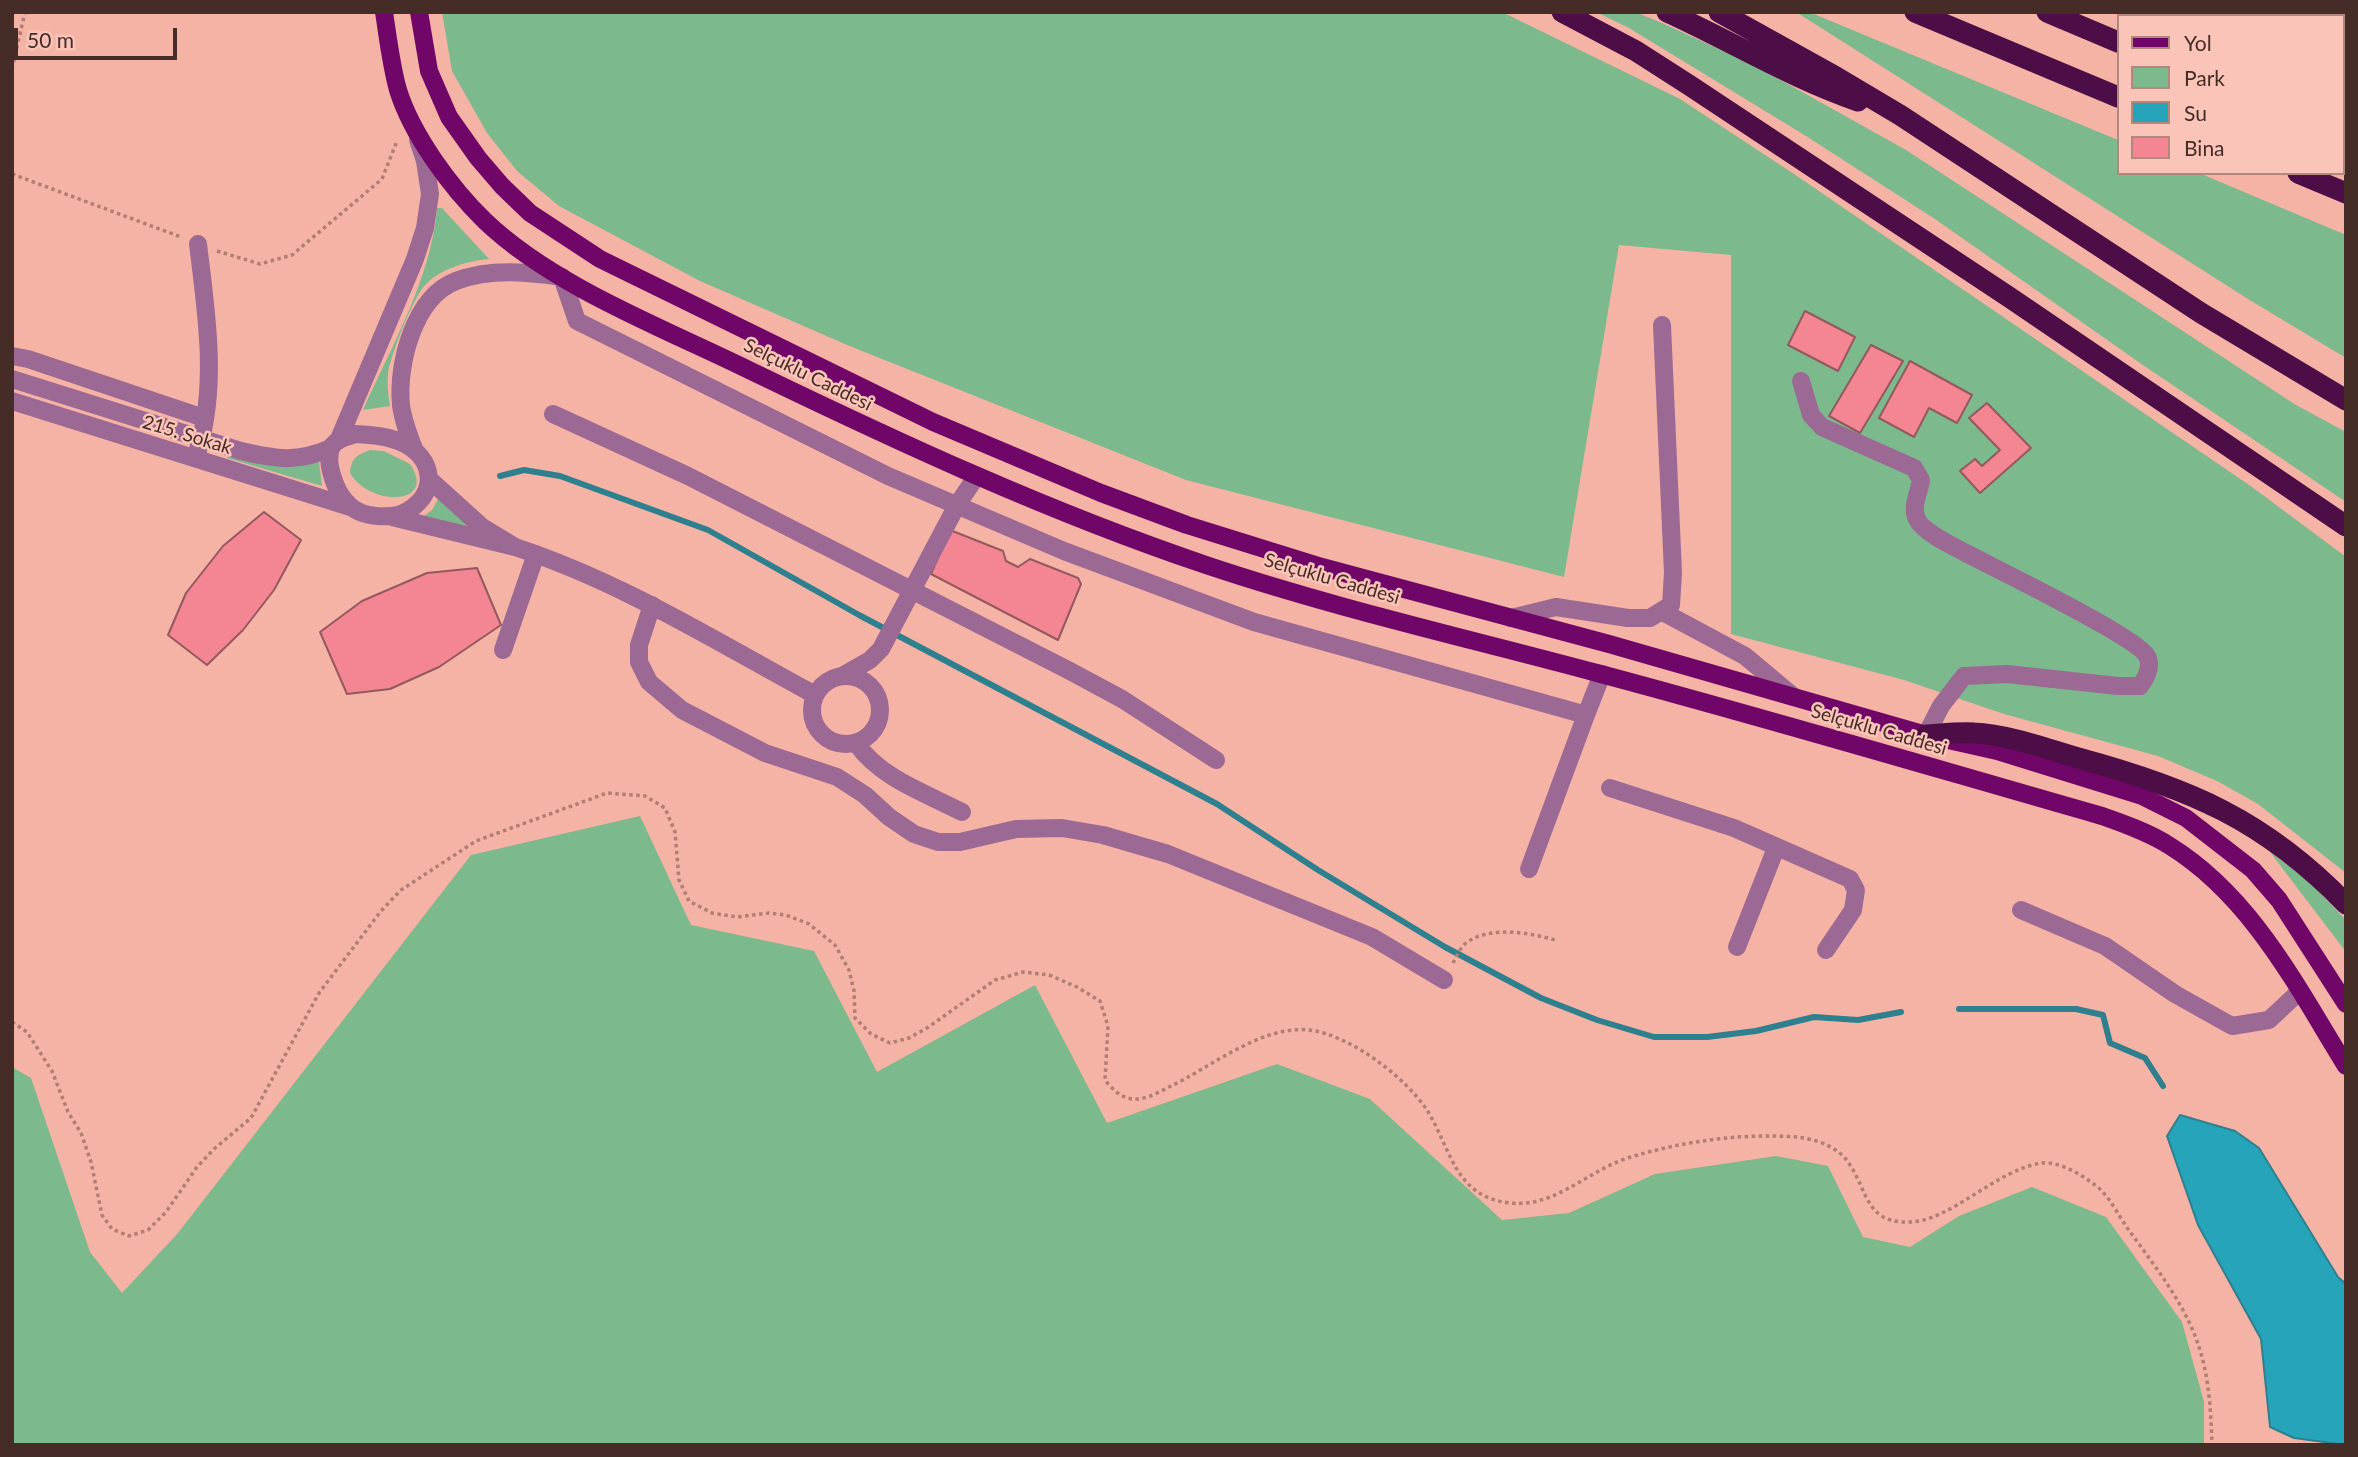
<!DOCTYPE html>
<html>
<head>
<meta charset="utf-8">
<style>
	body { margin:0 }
	#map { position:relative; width:2358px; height:1457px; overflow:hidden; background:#f5b3a5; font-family:Lato,sans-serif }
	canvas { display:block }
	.frame { position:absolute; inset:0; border:14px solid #462c26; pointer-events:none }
	.legend { position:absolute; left:2117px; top:14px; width:228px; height:161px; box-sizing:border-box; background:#fac4b8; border:2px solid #b2877e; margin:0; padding:9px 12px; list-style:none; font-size:21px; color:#462c26 }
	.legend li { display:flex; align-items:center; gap:14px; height:35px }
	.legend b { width:35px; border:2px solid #b2877e }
	.scale { position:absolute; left:14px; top:28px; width:163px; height:32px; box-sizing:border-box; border:4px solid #462c26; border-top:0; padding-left:9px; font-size:21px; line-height:24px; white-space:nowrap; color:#462c26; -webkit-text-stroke:5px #fac4b8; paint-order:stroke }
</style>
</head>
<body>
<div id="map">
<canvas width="2358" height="1457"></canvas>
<div class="frame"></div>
<ul class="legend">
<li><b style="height:9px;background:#700667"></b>Yol</li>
<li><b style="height:19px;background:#7cb98d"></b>Park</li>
<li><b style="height:19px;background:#25a4ba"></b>Su</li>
<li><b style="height:19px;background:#f48694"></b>Bina</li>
</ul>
<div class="scale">50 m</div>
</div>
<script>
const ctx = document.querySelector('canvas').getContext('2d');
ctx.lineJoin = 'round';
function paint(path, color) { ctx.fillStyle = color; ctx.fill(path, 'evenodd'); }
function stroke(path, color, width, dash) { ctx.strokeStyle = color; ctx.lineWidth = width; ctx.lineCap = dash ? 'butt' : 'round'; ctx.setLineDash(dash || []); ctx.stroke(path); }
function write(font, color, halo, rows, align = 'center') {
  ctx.font = font + ' Lato,sans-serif'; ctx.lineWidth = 5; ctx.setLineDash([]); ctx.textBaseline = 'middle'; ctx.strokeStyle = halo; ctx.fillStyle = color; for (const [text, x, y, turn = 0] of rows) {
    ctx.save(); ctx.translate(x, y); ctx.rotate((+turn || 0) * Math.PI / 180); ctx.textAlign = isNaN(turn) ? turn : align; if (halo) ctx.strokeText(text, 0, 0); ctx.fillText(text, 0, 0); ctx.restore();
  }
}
const green = new Path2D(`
	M442 12H1502L1680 99 1794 174 2252 487 2346 557V873L2258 804 2217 781 2158 756 2004 714 1904 680 1731 634V255L1619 245 1564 577 1186 480 852 347 700 281 559 206 517 171 487 133 452 71Z
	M1596 12H1635L1662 23 1752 64 1906 150 2296 405 2346 432V502L2140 363 1935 219 1806 136 1629 28Z
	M1796 12H1809L2118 140V173H2199L2346 235V358L2248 299Z
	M2131 12H2240L2250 16H2139Z
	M2342 46 2346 47V104L2342 103Z
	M437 208H442L489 259C466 261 440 269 424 286 412 301 391 354 388 373 387 384 388 394 390 406L363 410C392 345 431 279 437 208Z
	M370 450 384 451 410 464C438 505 371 508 350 473 351 458 357 455 370 450Z
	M227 454 288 467 319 462 322 486 227 458Z
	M441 494 469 528 424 516 432 510Z
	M640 816 691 925 814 951 877 1072 1035 985 1107 1123 1277 1064 1370 1099 1502 1220 1569 1213 1655 1174 1776 1156 1828 1166 1863 1237 1910 1247 1959 1216 2032 1187 2106 1217 2182 1322 2204 1402V1445H12V1067L31 1078 90 1252 122 1293 178 1233 471 855Z
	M2270 852 2306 879 2346 920V952Z`);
const water = new Path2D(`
	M2180 1115 2235 1131 2259 1148 2338 1277 2346 1284V1445L2294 1438 2270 1427 2261 1339 2198 1225 2167 1136Z`);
const stream = new Path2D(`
	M500 476 524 470 560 476 708 530 859 615 1217 804 1318 870 1445 947 1541 998 1597 1020 1654 1037H1707L1756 1031 1814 1017 1858 1020 1901 1012
	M1959 1009H2076L2103 1015 2110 1043 2145 1058 2163 1086`);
const building = new Path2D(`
	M1805 311 1855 337 1838 371 1788 345Z
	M1871 345 1903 361 1860 433 1829 416Z
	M1910 361 1972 395 1957 423 1929 408 1914 437 1879 418Z
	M1987 403 2031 448 1980 493 1960 471 1975 459 1982 466 2000 450 1969 418Z
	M264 512 301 540 274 590 243 630 207 665 168 635 186 593 223 546Z
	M950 530 1003 551 1006 561 1018 567 1030 559 1078 578 1081 584 1058 640 931 574Z
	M477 568 501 625 439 667 390 689 347 694 320 632 362 601 427 573Z`);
const path = new Path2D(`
	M12 16 13 12
	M12 69 25 12
	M12 174 181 237
	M217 251 260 264 292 255 382 179 397 141
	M1453 963C1457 956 1461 945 1469 941 1492 926 1531 933 1555 940
	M12 1022 27 1032 52 1071 68 1112 81 1133 91 1162 102 1215 112 1229 129 1236 148 1230 166 1212 197 1167 214 1149 251 1118 319 993 381 911 401 890 476 841 607 793 645 796 665 808 675 832 679 880 689 901 712 913 737 917 769 913 786 915 809 924 835 945 849 970 854 991 855 1018 871 1034 890 1043 909 1038 927 1028 995 980 1023 972 1049 975 1077 987 1100 1001 1108 1026 1105 1080C1112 1089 1122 1099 1134 1099 1145 1100 1159 1092 1169 1087 1210 1068 1261 1025 1309 1030 1350 1035 1404 1076 1427 1110 1451 1148 1454 1197 1510 1203 1556 1208 1589 1169 1631 1157 1684 1141 1742 1133 1797 1137 1815 1139 1837 1146 1848 1162 1868 1190 1865 1224 1910 1222 1951 1221 1997 1169 2042 1163 2059 1161 2082 1175 2095 1185 2108 1194 2117 1213 2126 1226 2152 1263 2183 1300 2198 1344 2209 1375 2211 1412 2212 1445`);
const minor = new Path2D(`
	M198 244C206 311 218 383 198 450
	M12 356 28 359 204 418
	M12 379 241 451C276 459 297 463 331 448
	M1801 381 1811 415 1822 427 1914 468 1921 480C1919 494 1910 508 1918 521 1925 533 1953 546 1966 553 1994 568 2137 637 2147 656 2152 666 2146 678 2140 686H2118L2007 674 1964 676 1941 706 1926 735
	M12 401 350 507
	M553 414 688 476 1068 670 1122 699 1216 760
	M355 434C372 435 388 436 403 443 433 458 439 491 409 510 394 520 362 518 349 505 338 495 333 481 330 467 329 461 329 452 332 446 338 438 347 437 355 434Z
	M339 439 415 259 425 228 430 194 425 161 418 140
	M415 451C409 436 403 421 401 405 397 364 414 297 456 281 490 268 527 272 562 277L577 321 888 476 1064 551 1254 622 1586 715 1602 674
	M392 517 515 547 482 527 430 480
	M515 547C622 582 717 642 815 695
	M652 605 639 645V662L649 682 682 710 765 753 837 777 865 795 889 817 914 834 938 842H960L1016 829 1062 828 1103 835 1168 854 1372 937 1444 980
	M1661 611 1745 656 1794 697
	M1511 618 1556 607 1628 618H1650L1671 605 1673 573 1662 325
	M503 650 536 554
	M842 676 870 660 881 649 957 505 976 477
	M812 710a34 34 0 1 1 68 0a34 34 0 1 1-68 0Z
	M856 743C880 778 925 793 962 812
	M1610 788 1734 828 1850 879 1856 890 1853 910 1826 950
	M1529 869 1586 715
	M2021 910 2105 946 2175 994 2232 1026 2269 1020 2300 991
	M1737 947 1776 848`);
const major = new Path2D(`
	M384 12C388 38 391 65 398 90 412 135 451 188 485 221 554 287 666 329 751 371 900 443 1049 512 1206 565 1334 608 1467 638 1597 673 1766 718 1934 768 2102 816 2125 824 2150 833 2170 846 2252 897 2297 987 2346 1066
	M419 12 429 71 449 117 478 158 502 186 530 213 600 259 933 422 1101 493 1187 525 1322 567 1609 644 1926 735 1997 751 2142 796 2186 818 2253 870 2279 900 2346 1004`);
const highway = new Path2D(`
	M1562 12 1636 51 1689 85 2009 297 2346 526
	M1667 12C1731 41 1791 78 1858 101
	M1719 12 1836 77 1900 115 2201 313 2346 400
	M1915 12 2118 97
	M2047 12 2118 42
	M2331 12 2346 16
	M2342 136 2346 138
	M2298 173 2346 193
	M1926 735C1942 734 1958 732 1974 733 2005 734 2048 749 2078 758 2189 788 2265 820 2346 904`);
const streetNames = [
	["Selçuklu Caddesi",808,375,26],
	["215. Sokak",187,435,17],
	["Selçuklu Caddesi",1332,579,16],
	["Selçuklu Caddesi",1879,730,16]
];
paint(green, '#7cb98d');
paint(water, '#25a4ba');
stroke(water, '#2f808e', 2);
stroke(stream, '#2f808e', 6);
paint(building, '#f48694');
stroke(building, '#94585f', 2);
stroke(path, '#b07e73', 3.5, [3.5, 3.5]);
stroke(minor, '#9c6994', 18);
stroke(major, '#700667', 18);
stroke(highway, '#4d0d47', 21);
write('19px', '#462c26', '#fac4b8', streetNames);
</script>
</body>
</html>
